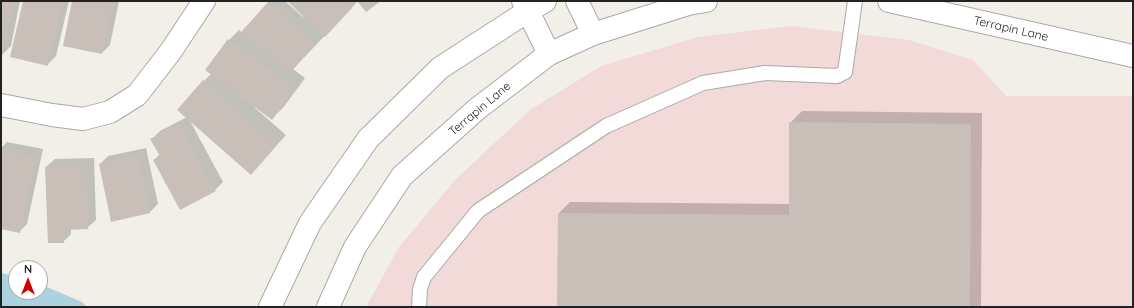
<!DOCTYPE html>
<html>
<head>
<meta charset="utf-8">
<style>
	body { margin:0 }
	#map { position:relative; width:1134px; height:308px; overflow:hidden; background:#f2efe9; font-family:Quicksand,sans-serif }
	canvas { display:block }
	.frame { position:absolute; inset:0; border:2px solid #222; pointer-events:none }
	.north { position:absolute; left:8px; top:260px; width:40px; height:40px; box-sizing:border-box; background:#fff; border:1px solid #a7a7a7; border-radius:50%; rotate:0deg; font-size:11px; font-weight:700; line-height:16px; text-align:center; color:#222 }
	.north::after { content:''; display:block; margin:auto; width:14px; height:18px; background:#d40000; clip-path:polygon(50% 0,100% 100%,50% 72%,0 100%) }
</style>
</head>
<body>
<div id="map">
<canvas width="1134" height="308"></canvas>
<div class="frame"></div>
<div class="north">N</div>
</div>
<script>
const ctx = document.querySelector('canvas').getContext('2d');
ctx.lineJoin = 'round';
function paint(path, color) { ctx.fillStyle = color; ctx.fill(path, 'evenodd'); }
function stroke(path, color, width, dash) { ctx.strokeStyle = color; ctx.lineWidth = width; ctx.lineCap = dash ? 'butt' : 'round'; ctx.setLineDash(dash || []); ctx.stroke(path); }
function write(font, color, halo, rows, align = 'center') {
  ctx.font = font + ' Quicksand,sans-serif'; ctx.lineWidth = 3; ctx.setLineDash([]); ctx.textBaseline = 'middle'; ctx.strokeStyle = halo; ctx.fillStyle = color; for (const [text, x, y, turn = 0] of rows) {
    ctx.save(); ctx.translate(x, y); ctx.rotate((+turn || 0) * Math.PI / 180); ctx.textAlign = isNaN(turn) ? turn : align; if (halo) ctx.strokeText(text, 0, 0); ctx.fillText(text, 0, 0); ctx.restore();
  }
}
const commercial = new Path2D(`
	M791 26 909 40 973 60 1006 96H1133V307H366L399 247 455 180 530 110 601 66 698 37Z`);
const water = new Path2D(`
	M1 273 16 276V292H40V284L82 302 87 307H1Z`);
const shadow = new Path2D(`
	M1 1H20L11 46 3 54H1Z
	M24 1H69L56 56 48 64Z
	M73 1H119L110 45 102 53Z
	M271 1H285L303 17 304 16 289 1H379H358L293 69 305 78 283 108 272 118 256 106 255 108 286 135 261 163 189 119 223 182 215 190 154 160 160 154 152 139 160 131 187 117 204 81 211 74 207 70 229 40 239 30 242 32Z
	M802 111 982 113 981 307H558L559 213 570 202 790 204V123Z
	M7 142 43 149 27 224 19 232 1 228V148Z
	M146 148 158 204 150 212 112 221 100 164 108 156Z
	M94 158 96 220 87 228 71 229V234L63 242 46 167 55 159Z`);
const building = new Path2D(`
	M1 1H14L3 55H1Z
	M23 1H63L48 66 10 57Z
	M72 1H113L102 54 63 46Z
	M269 1 316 44 289 74 242 31Z
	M287 1H344L352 8 325 37Z
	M357 1H381L366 12Z
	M228 39 296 88 272 120 205 70Z
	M203 80 276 146 251 175 177 110Z
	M789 122 971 124 970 307H557L558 213 789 215Z
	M179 124 216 191 180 210 153 160 160 156 150 139Z
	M1 150 36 157 20 233 1 229Z
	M138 156 150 213 111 222 99 164Z
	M86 166 88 229 63 230 64 243H48L45 167Z`);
const service = new Path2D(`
	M419 307 420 289 424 277 478 211 606 126 703 83 765 73 837 76 845 72 855 1`);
const minor = new Path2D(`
	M523 1 549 54
	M577 1 593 34
	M1 105 52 115 83 119 110 112 137 95 171 51 204 1`);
const tertiary = new Path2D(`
	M889 1 1133 56
	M270 307 310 223 368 139 440 68 528 11 545 1
	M328 307 355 247 402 176 477 109 549 54 593 34 688 4 706 1`);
const streetNames = [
	["Terrapin Lane",1011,29,13],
	["Terrapin Lane",480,109,-40]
];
paint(commercial, '#f2dad9');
paint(water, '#aad3df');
paint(shadow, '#0003');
paint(building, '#c7bfb8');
stroke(service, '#a9a9a9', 16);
stroke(minor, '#a9a9a9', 24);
stroke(tertiary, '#a9a9a9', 24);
stroke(service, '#fff', 14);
stroke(minor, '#fff', 22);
stroke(tertiary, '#fff', 22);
write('12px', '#222', '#fff', streetNames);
</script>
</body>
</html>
